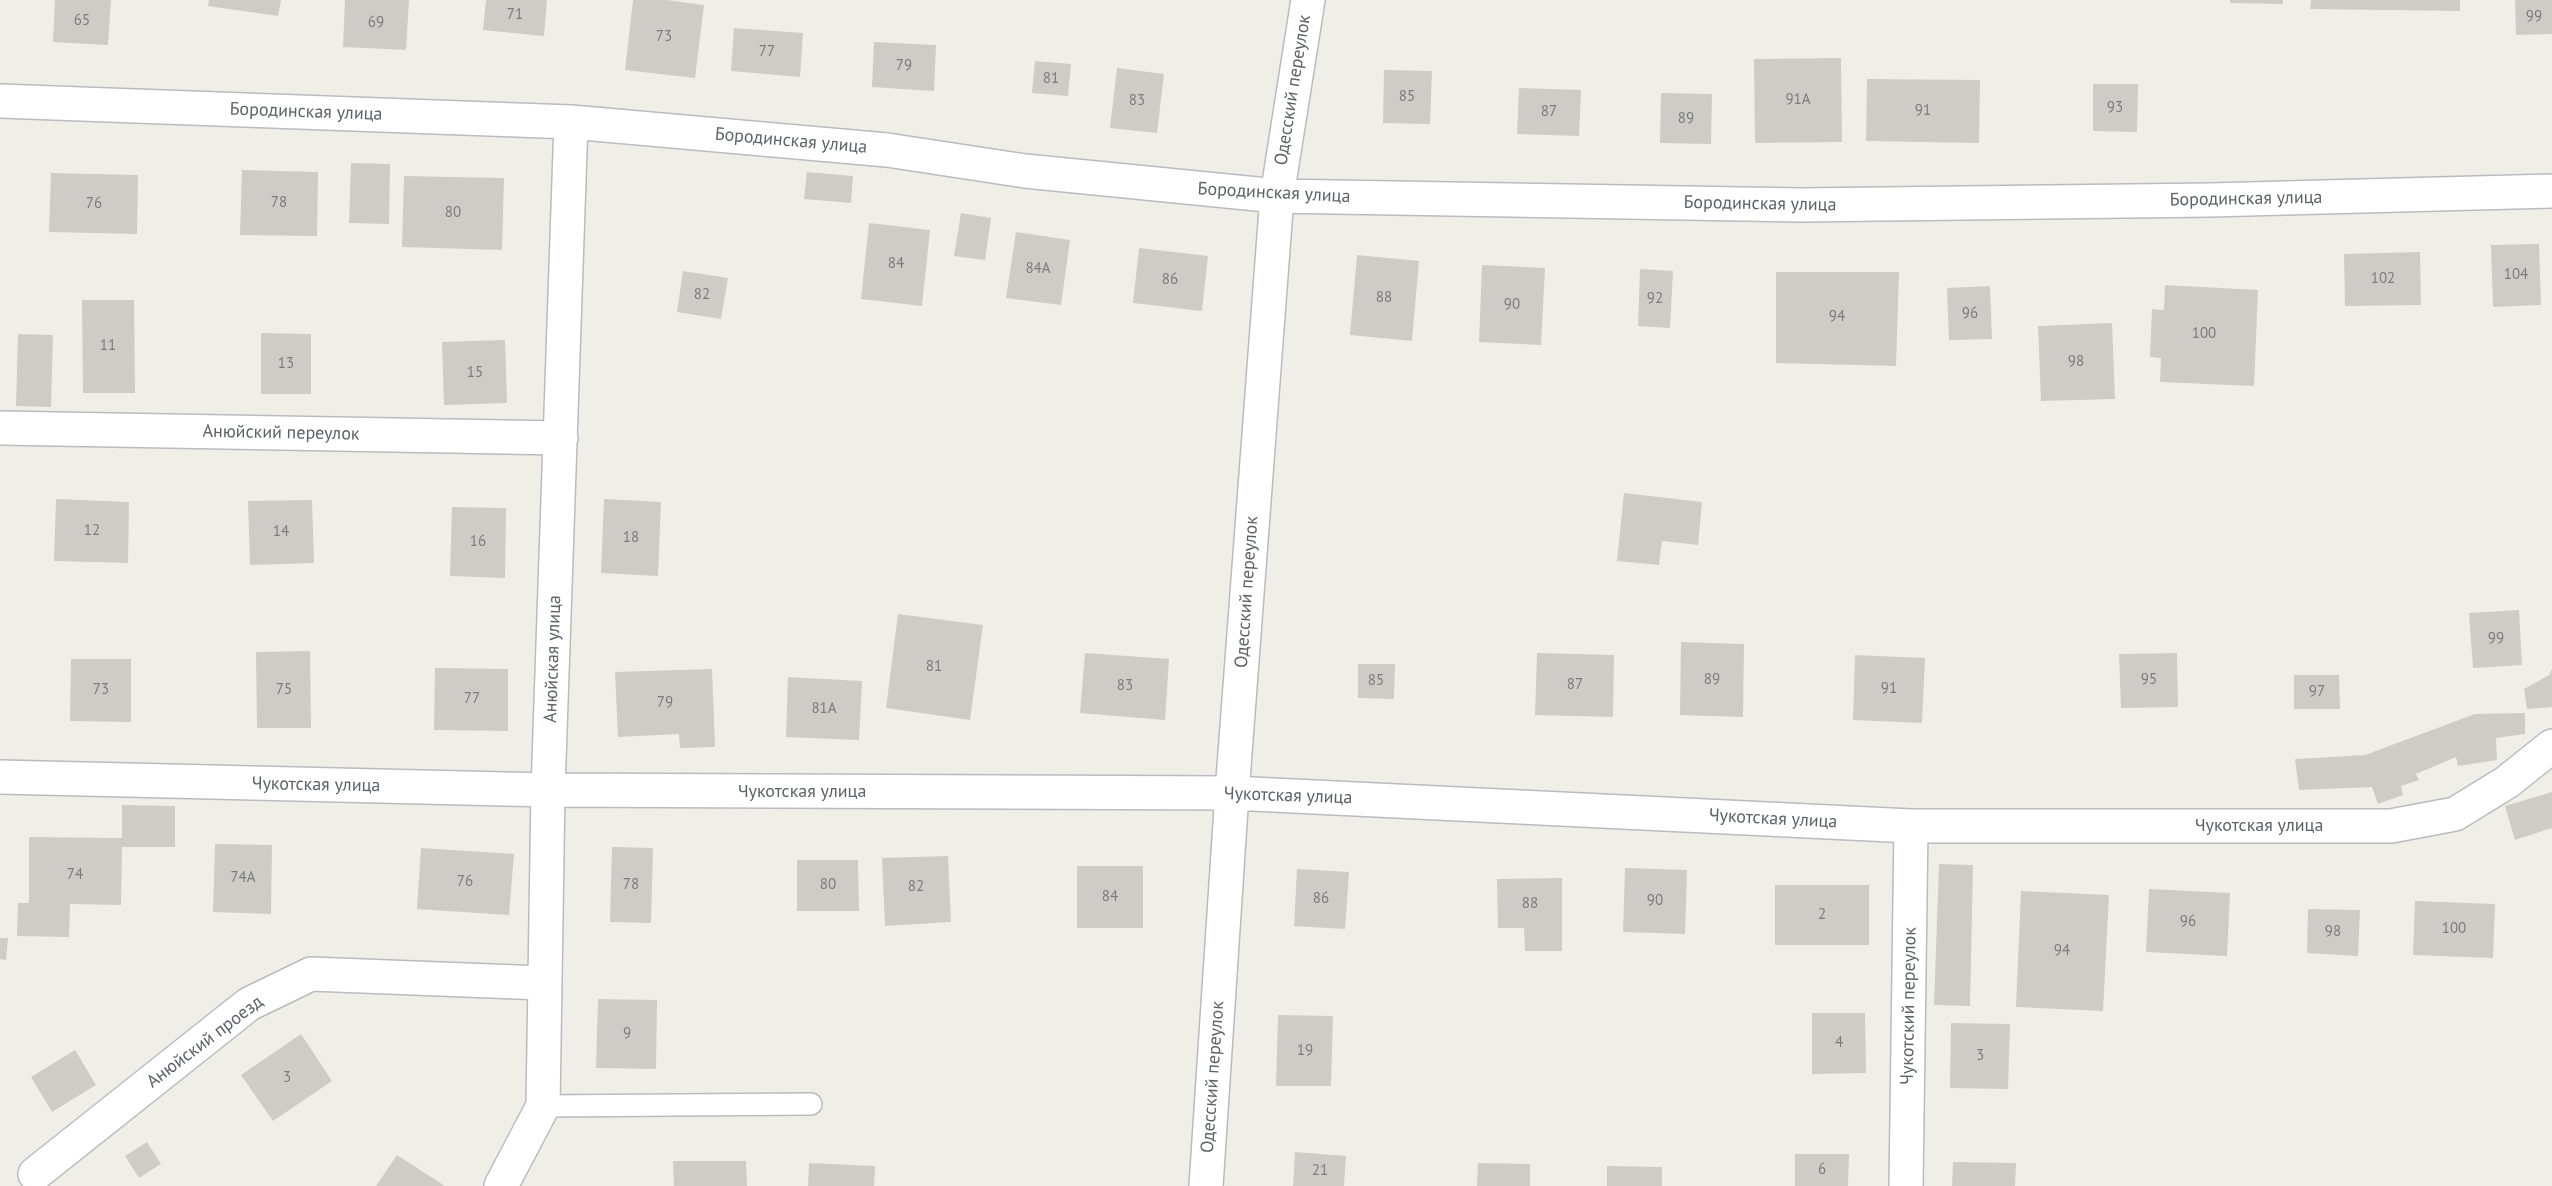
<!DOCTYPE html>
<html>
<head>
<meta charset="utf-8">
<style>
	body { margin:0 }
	canvas { display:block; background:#f0efe7 }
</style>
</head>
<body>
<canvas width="2552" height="1186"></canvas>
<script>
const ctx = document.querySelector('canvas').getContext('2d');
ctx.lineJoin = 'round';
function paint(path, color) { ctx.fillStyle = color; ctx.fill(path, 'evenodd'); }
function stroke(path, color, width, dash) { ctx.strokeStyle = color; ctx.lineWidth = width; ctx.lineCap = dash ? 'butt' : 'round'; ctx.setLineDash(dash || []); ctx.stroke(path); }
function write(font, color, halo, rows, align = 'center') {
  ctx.font = font + ' "PT Sans",sans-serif'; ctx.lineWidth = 4.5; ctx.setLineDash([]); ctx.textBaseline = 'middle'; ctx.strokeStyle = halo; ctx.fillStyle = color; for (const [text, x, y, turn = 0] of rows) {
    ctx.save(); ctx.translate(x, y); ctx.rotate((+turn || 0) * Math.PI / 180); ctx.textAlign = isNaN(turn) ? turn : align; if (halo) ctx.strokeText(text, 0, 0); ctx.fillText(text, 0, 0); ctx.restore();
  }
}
const building = new Path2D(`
	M55 0H111L108 45 53 42Z
	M209 0H281L278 16 208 6Z
	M345 0H409L406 50 343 47Z
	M486 0H547L544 36 483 30Z
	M633 0H667L704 5 695 78 625 70Z
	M2230 0H2283V4L2230 3Z
	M2311 0H2460V11L2310 9Z
	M2515 0H2552V34L2516 35Z
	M734 28 803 33 800 77 731 71Z
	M874 42 936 45 934 91 872 87Z
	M1841 58 1842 142 1755 143 1754 59Z
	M1035 61 1071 64 1068 96 1032 93Z
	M1117 68 1164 74 1157 133 1110 128Z
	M1384 70 1432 71 1430 124 1383 123Z
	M1867 79 1980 80 1979 143 1866 141Z
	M2093 84H2138L2137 132 2093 131Z
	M1519 88 1581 90 1579 136 1517 134Z
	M1661 93 1712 94 1711 144 1660 143Z
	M351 163 390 164 389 224 349 223Z
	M242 170 318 172 317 236 240 235Z
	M807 172 853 176 851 203 804 199Z
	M51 173 138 175 137 234 49 232Z
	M404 176 504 178 502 250 402 247Z
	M961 213 991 218 985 260 954 256Z
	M869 223 930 230 922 306 861 299Z
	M1016 232 1070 240 1061 305 1006 298Z
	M2539 244 2541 305 2493 307 2491 245Z
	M1139 248 1208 256 1202 311 1133 303Z
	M2420 252 2421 305 2345 306 2344 254Z
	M1357 255 1419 261 1412 341 1350 335Z
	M1482 265 1545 268 1541 345 1479 342Z
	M1640 269 1673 271 1670 328 1638 326Z
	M683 271 728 278 721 319 677 312Z
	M1776 272H1899L1896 366 1776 363Z
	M2165 285 2258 290 2254 386 2160 382 2161 358 2150 357 2152 309 2164 310Z
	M1990 286 1992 339 1949 340 1947 288Z
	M82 300H134L135 393H83Z
	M2112 323 2115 399 2041 401 2038 326Z
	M261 333 311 334V394H261Z
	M18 334 53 335 51 407 16 406Z
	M505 340 507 403 444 405 442 342Z
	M1624 493 1702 502 1698 545 1662 541 1659 565 1617 561Z
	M56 499 129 502 128 563 54 561Z
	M604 499 661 502 658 576 601 573Z
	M312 500 314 563 250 565 248 501Z
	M452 507 506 508 505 578 450 576Z
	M2519 610 2522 665 2473 668 2469 613Z
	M898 614 983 625 970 720 886 708Z
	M1681 642 1744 644 1743 717 1680 715Z
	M310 651 311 728H257L256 652Z
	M1085 653 1169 659 1165 720 1080 713Z
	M1537 653 1614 655 1613 717 1535 715Z
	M2177 653 2178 707 2121 708 2119 654Z
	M1855 655 1925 658 1922 723 1853 720Z
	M71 659H131V722L70 721Z
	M1358 664H1395L1394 699 1358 698Z
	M435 668 508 669V731L434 730Z
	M712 669 715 747 680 748 679 734 618 737 615 672Z
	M2552 669V707L2527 709 2524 689 2549 675Z
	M2294 675H2339L2340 709H2294Z
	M788 677 862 681 859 740 786 737Z
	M2525 713V734L2496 738 2497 760 2458 766 2456 757 2416 774 2419 780 2401 786 2403 795 2378 804 2372 787 2299 790 2295 759 2365 755 2475 714Z
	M2552 792V828L2515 840 2505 806Z
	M122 805 175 806V847H122L121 905 70 904 69 937 17 936 18 903H29V837L122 838Z
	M215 844 272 845 271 914 213 912Z
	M612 847 653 848 651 923 610 922Z
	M421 848 514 854 509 915 417 909Z
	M948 856 951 922 885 926 882 858Z
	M797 860H858L859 911H797Z
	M1939 864 1973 865 1970 1006 1934 1005Z
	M1077 866H1143V928H1077Z
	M1625 868 1687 870 1685 934 1623 932Z
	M1297 869 1349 872 1345 929 1294 926Z
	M1562 878V951H1525L1524 928H1498L1497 879Z
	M1775 885H1869V945H1775Z
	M2149 889 2230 893 2227 956 2146 952Z
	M2021 891 2109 895 2103 1011 2016 1007Z
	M2415 901 2495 904 2493 958 2413 955Z
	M2308 909 2360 910 2358 956 2307 953Z
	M0 938H8L6 960 0 959Z
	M598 999 657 1000 656 1069 596 1068Z
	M1812 1013H1865L1866 1073 1812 1074Z
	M1278 1015 1333 1016 1331 1086H1276Z
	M1951 1023 2010 1024 2008 1089 1950 1088Z
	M301 1034 332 1081 273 1121 241 1075Z
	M75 1050 96 1085 52 1112 31 1077Z
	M147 1142 161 1164 139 1178 125 1156Z
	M1295 1152 1346 1156 1344 1186H1293Z
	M1795 1154H1849L1848 1186H1795Z
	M397 1155 445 1186H376Z
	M673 1161H746L747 1186H674Z
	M1953 1162 2016 1163 2015 1186H1952Z
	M809 1163 875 1166 874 1186H808Z
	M1478 1163 1530 1164V1186H1477Z
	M1607 1166 1662 1167V1186H1607Z`);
const service = new Path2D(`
	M543 1106 811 1104`);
const minor = new Path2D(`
	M0 101 571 122 887 150 1025 171 1277 196 1801 205 2210 200 2552 191
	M0 428 561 438
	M0 777 548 790 1232 793 1911 826H2391L2455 814 2507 782 2552 746
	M35 1174 249 1004 311 974 543 983
	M501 1186 543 1106 548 790 571 122
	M1206 1186 1232 793 1277 196 1308 0
	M1906 1186 1911 826`);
const numberNames = [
	["71",515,15],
	["99",2534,17],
	["65",82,21],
	["69",376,23],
	["73",664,37],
	["77",767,52],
	["79",904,66],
	["81",1051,79],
	["85",1407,97],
	["91А",1798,100],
	["83",1137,101],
	["93",2115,108],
	["91",1923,111],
	["87",1549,112],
	["89",1686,119],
	["78",279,203],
	["76",94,204],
	["80",453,213],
	["84",896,264],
	["84А",1038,269],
	["104",2516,275],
	["102",2383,279],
	["86",1170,280],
	["82",702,295],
	["88",1384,298],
	["92",1655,299],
	["90",1512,305],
	["96",1970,314],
	["94",1837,317],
	["100",2204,334],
	["11",108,346],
	["98",2076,362],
	["13",286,364],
	["15",475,373],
	["12",92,531],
	["14",281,532],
	["18",631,538],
	["16",478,542],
	["99",2496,639],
	["81",934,667],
	["89",1712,680],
	["95",2149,680],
	["85",1376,681],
	["87",1575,685],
	["83",1125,686],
	["91",1889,689],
	["73",101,690],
	["75",284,690],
	["97",2317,692],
	["77",472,699],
	["79",665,703],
	["81А",824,709],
	["74",75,875],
	["74А",243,878],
	["76",465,882],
	["78",631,885],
	["80",828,885],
	["82",916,887],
	["84",1110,897],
	["86",1321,899],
	["90",1655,901],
	["88",1530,904],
	["2",1822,915],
	["96",2188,922],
	["100",2454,929],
	["98",2333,932],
	["94",2062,951],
	["9",627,1034],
	["4",1839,1043],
	["19",1305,1051],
	["3",1980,1056],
	["3",287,1078],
	["6",1822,1170],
	["21",1320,1171]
];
const streetNames = [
	["Одесский переулок",1293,90,-81],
	["Бородинская улица",306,112,2],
	["Бородинская улица",791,141,5],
	["Бородинская улица",1274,193,3],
	["Бородинская улица",2246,199,-1],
	["Бородинская улица",1760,204,1],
	["Анюйский переулок",281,433,1],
	["Одесский переулок",1247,592,-86],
	["Анюйская улица",553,659,-88],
	["Чукотская улица",316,785,1],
	["Чукотская улица",802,792],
	["Чукотская улица",1288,796,2],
	["Чукотская улица",1773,819,3],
	["Чукотская улица",2259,826],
	["Чукотский переулок",1909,1006,-89],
	["Анюйский проезд",205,1042,-37],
	["Одесский переулок",1213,1077,-86]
];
paint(building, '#ceccc6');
stroke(service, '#b9bbc0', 24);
stroke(minor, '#b9bbc0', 36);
stroke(service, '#fff', 21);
stroke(minor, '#fff', 33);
write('15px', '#7a7c7f', null, numberNames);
write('18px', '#5e6167', '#fff', streetNames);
</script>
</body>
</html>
